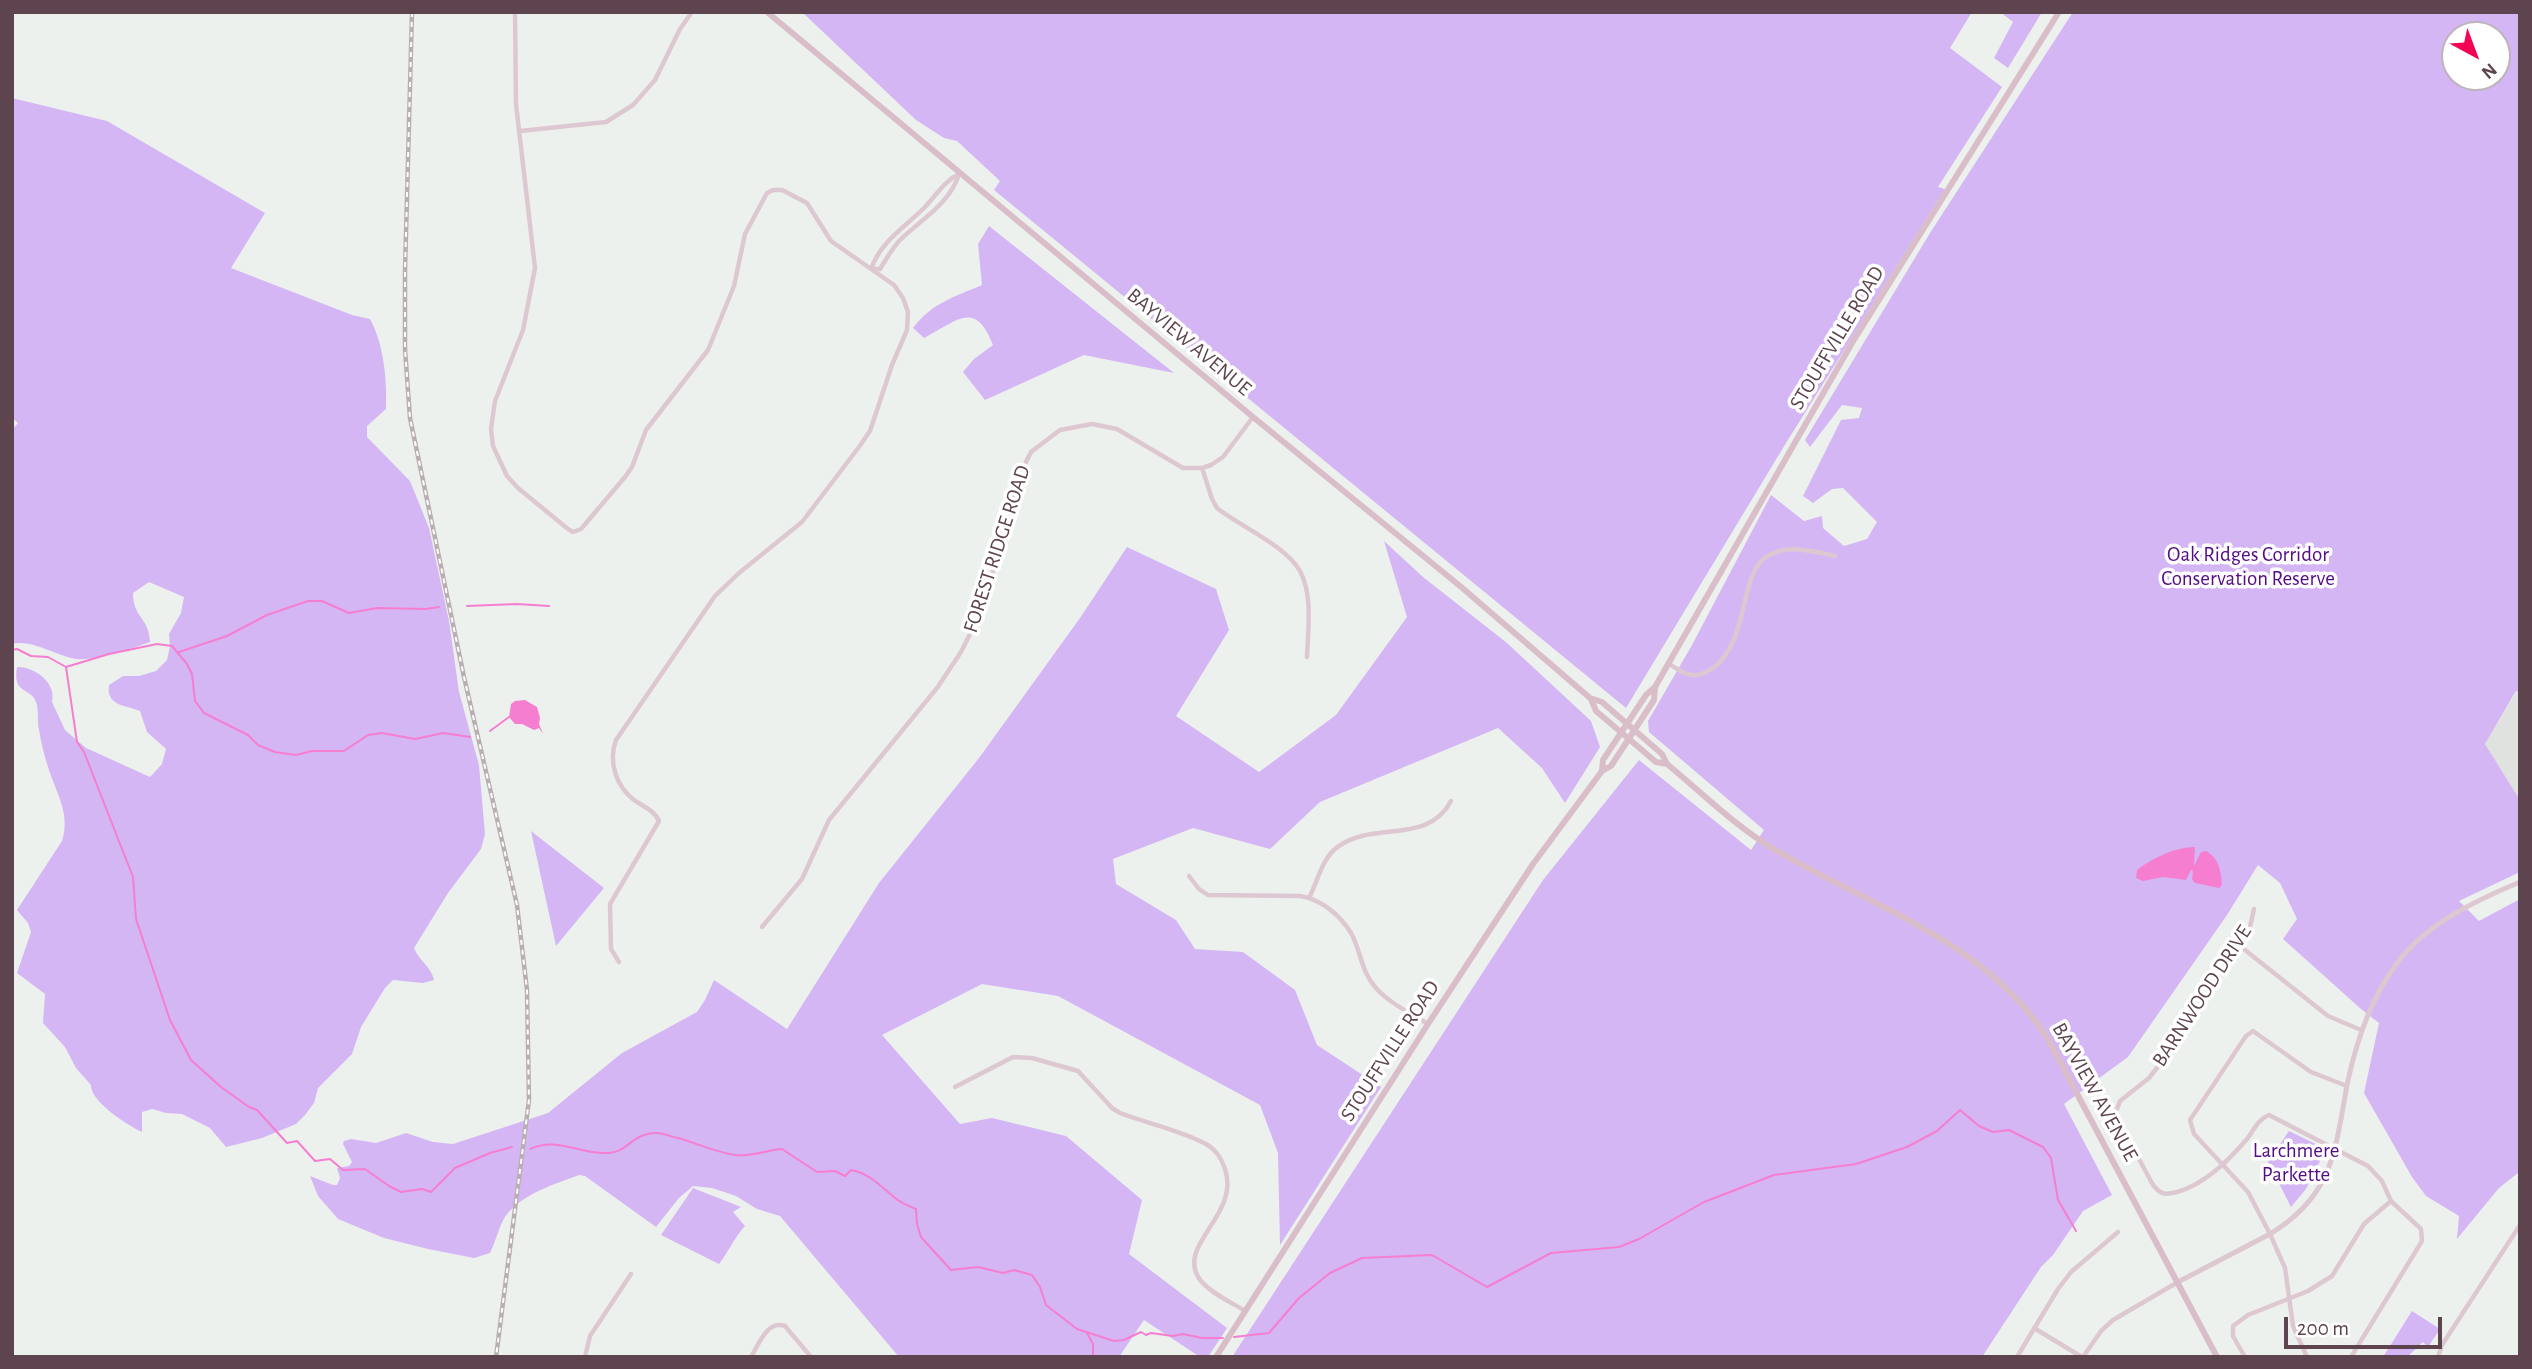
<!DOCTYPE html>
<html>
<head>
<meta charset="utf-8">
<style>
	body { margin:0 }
	#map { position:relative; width:2532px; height:1369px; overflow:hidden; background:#edf1ed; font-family:"Alegreya Sans",sans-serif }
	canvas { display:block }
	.frame { position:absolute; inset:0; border:14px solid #5d444e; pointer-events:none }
	.north { position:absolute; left:2441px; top:21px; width:70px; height:70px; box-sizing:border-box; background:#fff; border:2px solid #beb4b8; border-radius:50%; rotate:139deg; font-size:19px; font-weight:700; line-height:28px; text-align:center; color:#5d444e }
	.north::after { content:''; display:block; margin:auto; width:24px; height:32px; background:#f40455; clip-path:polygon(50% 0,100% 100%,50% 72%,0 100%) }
	.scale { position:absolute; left:2284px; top:1317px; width:158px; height:32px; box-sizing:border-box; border:4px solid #5d444e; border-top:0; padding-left:9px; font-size:21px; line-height:24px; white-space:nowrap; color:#5d444e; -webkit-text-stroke:5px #fff; paint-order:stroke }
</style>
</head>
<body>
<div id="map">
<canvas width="2532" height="1369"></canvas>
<div class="frame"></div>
<div class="north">N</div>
<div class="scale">200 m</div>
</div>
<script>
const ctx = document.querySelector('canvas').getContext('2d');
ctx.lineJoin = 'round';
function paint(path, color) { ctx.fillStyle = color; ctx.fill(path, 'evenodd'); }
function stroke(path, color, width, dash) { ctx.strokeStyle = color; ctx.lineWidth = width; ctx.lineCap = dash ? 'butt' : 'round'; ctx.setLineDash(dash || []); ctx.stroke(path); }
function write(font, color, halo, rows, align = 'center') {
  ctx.font = font + ' "Alegreya Sans",sans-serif'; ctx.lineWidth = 7; ctx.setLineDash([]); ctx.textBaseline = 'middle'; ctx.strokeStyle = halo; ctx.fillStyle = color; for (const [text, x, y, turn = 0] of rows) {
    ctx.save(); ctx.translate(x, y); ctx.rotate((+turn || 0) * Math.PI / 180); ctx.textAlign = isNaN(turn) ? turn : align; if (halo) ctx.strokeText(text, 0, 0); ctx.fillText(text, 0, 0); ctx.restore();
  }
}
const education = new Path2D(`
	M2517 691 2520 692V800L2485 744Z`);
const green = new Path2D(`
	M802 12H1972L1950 48 2002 87 1938 187 1945 189 1786 443 1626 708 994 190 1000 181 957 141 944 138 916 120Z
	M2000 12H2042L2008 68 1994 58 2013 22Z
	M2073 12H2520V692L2516 691 2485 744 2520 800V872L2459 901 2479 921 2520 899V1175L2518 1173 2499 1188 2457 1239 2459 1216 2426 1196 2412 1177 2364 1093 2379 1023 2361 1009 2283 939 2297 919 2280 883 2258 865 2227 915 2128 1057 2064 1104 2112 1195 2083 1211 2053 1255 2041 1267 1982 1357H1232L1543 880 1639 760 1751 850 1764 830 1649 732 1648 721 1692 645 1771 495 1804 521 1822 516 1823 528 1844 546 1867 539 1877 522 1843 488 1832 489 1813 503 1803 496 1841 420 1859 418 1862 408 1842 405 1810 447 1805 440 1930 233ZM2455 35H2497V77H2455Z
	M12 98 107 121 265 213 231 268 352 315 370 319C384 345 387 379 386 409L367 426V437L410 481 429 528 449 621 459 692 479 765 485 834 481 849 448 893 414 948C419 961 431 966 434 980L423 983 393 980 385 988 361 1027 352 1054 318 1088 314 1103 305 1115 296 1124 262 1138 226 1147 210 1128 182 1114 166 1113 152 1109 142 1112V1132C127 1125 90 1101 91 1085L76 1068 65 1047 43 1023 45 994 17 973 31 932 28 923 17 910 62 841C71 814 56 793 48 767 44 755 41 742 39 730 37 721 39 710 36 702 31 687 12 695 17 667 34 666 57 683 52 702L65 730 86 748 150 777 162 764 166 749 147 732 140 711C125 705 106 706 109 685L123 676H139L156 671 167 660 170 646 169 634 181 613 184 597 149 582 133 593C133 618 149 617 150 642 132 649 95 661 76 659 56 656 32 639 12 644V430L18 423 12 418Z
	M989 226 1174 373 1084 355 985 400 963 372 974 359 993 345C975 299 957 321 924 338L913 328C932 303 954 297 982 285L978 244Z
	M1384 541 1423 577 1507 643 1591 721 1600 747 1565 803 1542 768 1498 728 1320 802 1270 849 1193 828 1113 859 1116 884 1176 920 1195 949 1243 952 1295 990 1317 1045 1381 1087 1280 1245 1278 1153 1260 1105 1058 996 982 984 882 1035 960 1124 992 1118 1066 1136 1142 1200 1129 1254 1227 1328 1208 1357H1200L1144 1320 1119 1357H899L780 1216 757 1209 736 1196 712 1188 693 1186 679 1198 656 1227 585 1176 579 1175C555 1184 521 1194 505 1217 500 1224 495 1243 490 1253L474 1258 428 1249 384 1238 338 1219 318 1196 310 1176 333 1185H337L340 1178 337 1168 349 1166 352 1162 343 1144 344 1141 351 1139 376 1143 406 1133 433 1142 453 1144 548 1113 622 1053 697 1012 705 1000 714 980 787 1029 879 883 979 758 1080 618 1127 547 1216 589 1229 630 1176 716 1259 772 1336 715 1407 617Z
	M531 831 604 888 556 946Z
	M2289 1131 2326 1149 2306 1189 2291 1207 2268 1162Z
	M693 1188 741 1207 733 1212 745 1226C734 1238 729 1251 719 1264L661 1235Z
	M2412 1311 2440 1329 2428 1347 2423 1342 2407 1357H2383Z`);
const water = new Path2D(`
	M525 700 537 707 540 718 539 724 543 734 539 728 534 730 522 724H515L509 717 511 704 515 701Z
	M2195 847 2194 866 2201 852 2206 851C2219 858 2221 871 2222 885L2219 888 2195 883 2192 879 2193 871 2191 870 2186 880 2163 877 2143 881 2136 878 2137 870C2153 858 2175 847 2195 847Z`);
const stream = new Path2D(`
	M467 606 517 604 549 606
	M12 650 17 649 31 656 48 657 66 667 109 654 157 644 172 646 187 664 192 674 195 701 204 713 248 735 258 745 275 752 296 755 312 751H344L368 735 382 733 415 739 443 733 470 737
	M179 652 227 636 267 615 308 601H322L349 613 377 608 426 609 439 607
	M66 667 77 742 84 752 133 877 136 919 170 1020 191 1060 221 1087 249 1107 257 1110 287 1143 297 1141 315 1161 330 1159 343 1170 365 1169 389 1186 401 1192 422 1189 431 1192 455 1168 490 1153 512 1147
	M490 731 509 717
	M530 1149C558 1136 579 1155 609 1153 628 1152 632 1133 657 1133 664 1133 671 1137 678 1138 696 1143 715 1152 735 1155 751 1157 766 1150 782 1149L817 1172 835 1171 845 1176 851 1170C871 1174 880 1186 895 1198 901 1203 909 1206 916 1209L917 1224 921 1237 951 1270 978 1267 1003 1273 1014 1270 1032 1275 1040 1287 1046 1305 1077 1329 1114 1341 1124 1340 1141 1332 1146 1335 1151 1333 1173 1336 1183 1334 1202 1338H1223
	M1087 1333 1093 1344V1357
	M1234 1337 1269 1333 1299 1298 1330 1273 1362 1258 1432 1255 1487 1287 1551 1253 1619 1247 1639 1239 1704 1202 1774 1175 1856 1164 1907 1147 1937 1131 1960 1110 1979 1126 1993 1132 2009 1130 2043 1147 2051 1158 2058 1200 2076 1231`);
const minor = new Path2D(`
	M515 12 516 104 535 268 523 330 495 401 491 429 493 446 507 476 518 488 568 529 573 532 581 529 625 477 632 467 646 430 708 350 734 286 745 234 767 193 773 190H782L807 203 831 241 894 285 903 298 908 312 907 330 892 365 870 431 859 447 802 522 739 573 715 596 616 740C608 762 616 786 634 800 644 807 654 810 659 821L610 904 611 949 619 962
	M520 131 606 122 633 105 655 80 680 29 692 12
	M871 269C881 241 904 228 924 208 936 196 943 182 959 174
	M872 269H880C886 259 892 249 899 241 920 220 950 204 959 174
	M1202 468 1212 499 1217 508C1241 527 1285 545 1300 571 1313 595 1308 630 1307 657
	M1669 664C1675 667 1681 673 1687 674 1696 677 1706 673 1713 668 1750 640 1738 577 1766 557 1787 543 1812 551 1835 556
	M1189 876 1199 889 1208 895 1300 896C1321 899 1340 915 1351 933 1361 951 1361 971 1375 987 1389 1003 1410 1013 1428 1024
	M1309 898C1318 881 1322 857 1339 846 1374 821 1428 845 1451 801
	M2254 909 2250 927 2240 946 2160 1064 2149 1078 2120 1101 2115 1114 2153 1185C2161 1195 2165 1195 2177 1192 2205 1184 2228 1161 2247 1139 2254 1130 2258 1119 2269 1115L2368 1166 2382 1181 2391 1201 2421 1229 2422 1241 2351 1357
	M762 927 802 879 829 820 937 688 961 652 980 614 989 586 1017 480 1031 452 1060 430 1092 424 1117 429 1183 468H1202L1211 465 1223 457 1253 417
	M2240 946 2328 1016 2361 1030
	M955 1087 1013 1057 1032 1058 1078 1071 1112 1108 1120 1113C1146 1123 1183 1131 1206 1144 1215 1149 1222 1159 1225 1169 1241 1216 1173 1246 1201 1281 1212 1294 1231 1302 1245 1311
	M2034 1328 2082 1357
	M585 1357 590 1336 631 1274
	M751 1357C759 1344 767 1320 785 1326L811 1357
	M2017 1357 2058 1289 2071 1272 2118 1232
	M2083 1357 2101 1331 2113 1320 2178 1282
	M2245 1357 2233 1336V1326L2248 1315 2308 1291 2332 1276 2364 1224 2391 1201
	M2307 1357 2293 1326 2285 1268 2270 1234 2248 1192 2194 1134 2190 1120 2246 1036 2253 1031 2311 1072 2347 1086
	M2438 1357 2442 1345 2520 1225`);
const tertiary = new Path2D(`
	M2178 1282 2270 1234C2333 1196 2335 1151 2347 1085 2356 1042 2370 999 2397 963 2427 923 2475 901 2520 882`);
const secondary = new Path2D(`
	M767 12 1253 417 1460 586 1590 698 1602 702 1662 754 1667 764C1701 792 1734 825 1772 848 1867 905 1988 941 2049 1041L2217 1357
	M1591 699 1596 711 1656 762 1667 764
	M1602 771 1603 760 1646 695 1655 687 1852 343 2059 12
	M1216 1357 1428 1024 1533 864 1602 771 1611 766 1654 700 1655 687`);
const rail = new Path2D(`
	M412 12 405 271V349L410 418 464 677 517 905 527 990 529 1100 496 1357`);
const streetNames = [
	["STOUFFVILLE ROAD",1837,338,-59],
	["BAYVIEW AVENUE",1189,342,40],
	["FOREST RIDGE ROAD",997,549,-72],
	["BARNWOOD DRIVE",2202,996,-57],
	["STOUFFVILLE ROAD",1390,1051,-57],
	["BAYVIEW AVENUE",2095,1092,61]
];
const parkNames = [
	["Oak Ridges Corridor",2248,555],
	["Conservation Reserve",2248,579],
	["Larchmere",2296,1151],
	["Parkette",2296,1175]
];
paint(education, '#dfe2de');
paint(green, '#d4b6f4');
paint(water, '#f67ed1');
stroke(stream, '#f67ed1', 2);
stroke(minor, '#ddc8d1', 4.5);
stroke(tertiary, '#ddc8d1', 5);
stroke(secondary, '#d9bdc8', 6);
stroke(rail, '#b9afb2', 4.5);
stroke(rail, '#fff', 2, [5]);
write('21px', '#5d444e', '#fff', streetNames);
write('21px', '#550c87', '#fff', parkNames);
</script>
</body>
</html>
